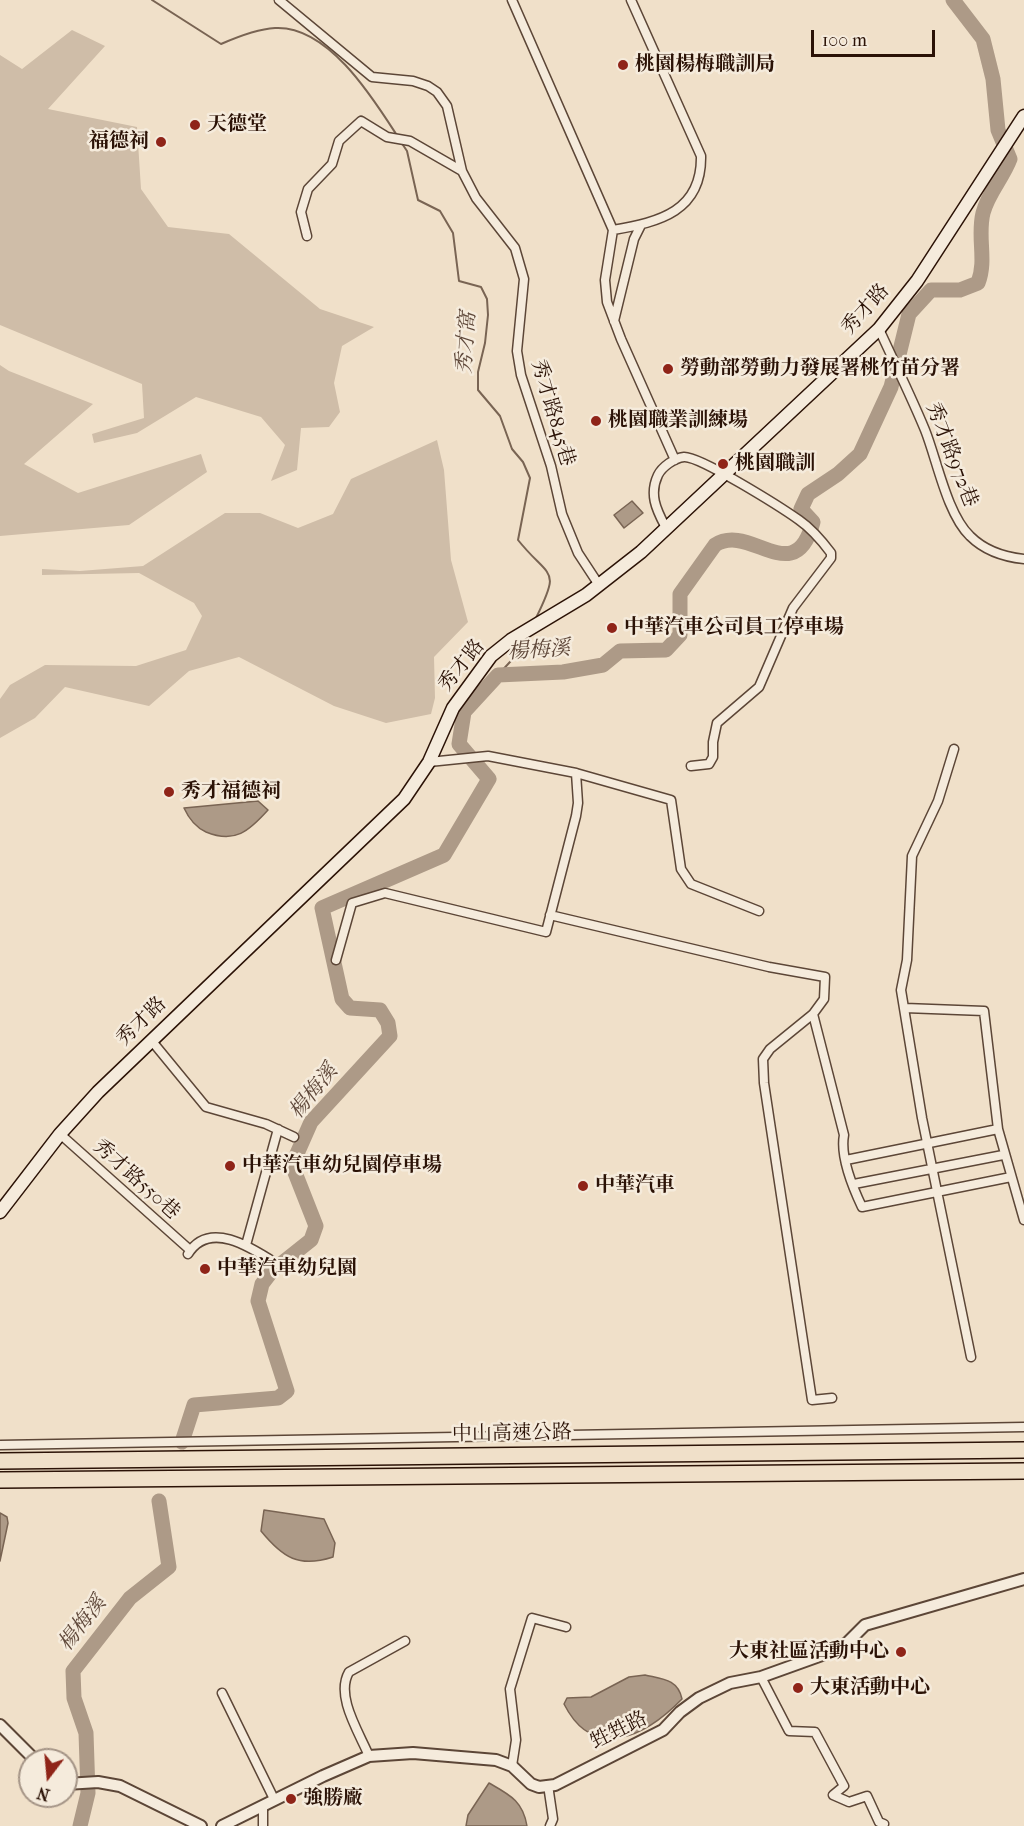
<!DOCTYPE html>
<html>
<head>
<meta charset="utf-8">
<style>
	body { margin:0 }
	#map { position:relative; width:1024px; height:1826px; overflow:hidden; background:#f0e0c9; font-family:"IM FELL French Canon",serif }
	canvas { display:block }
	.north { position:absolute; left:18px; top:1748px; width:60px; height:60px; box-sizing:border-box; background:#f5ebdc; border:2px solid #a49486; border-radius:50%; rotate:196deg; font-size:16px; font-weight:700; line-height:24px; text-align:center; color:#2b1206 }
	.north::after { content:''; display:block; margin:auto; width:21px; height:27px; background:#8f2418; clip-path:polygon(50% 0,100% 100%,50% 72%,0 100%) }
	.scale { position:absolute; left:811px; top:30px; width:124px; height:27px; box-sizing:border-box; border:3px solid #2b1206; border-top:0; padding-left:8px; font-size:18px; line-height:21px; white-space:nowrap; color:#2b1206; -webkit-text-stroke:4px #f5ebdc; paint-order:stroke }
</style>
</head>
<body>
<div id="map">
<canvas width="1024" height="1826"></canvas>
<div class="north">N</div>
<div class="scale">100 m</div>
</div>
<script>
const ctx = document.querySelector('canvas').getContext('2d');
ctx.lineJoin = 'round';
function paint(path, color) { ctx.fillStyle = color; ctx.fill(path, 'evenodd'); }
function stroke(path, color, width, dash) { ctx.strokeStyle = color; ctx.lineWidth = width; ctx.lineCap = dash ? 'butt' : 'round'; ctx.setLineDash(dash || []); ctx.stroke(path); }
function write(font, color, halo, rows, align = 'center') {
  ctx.font = font + ' "IM FELL French Canon","Noto Serif TC",serif'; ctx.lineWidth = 5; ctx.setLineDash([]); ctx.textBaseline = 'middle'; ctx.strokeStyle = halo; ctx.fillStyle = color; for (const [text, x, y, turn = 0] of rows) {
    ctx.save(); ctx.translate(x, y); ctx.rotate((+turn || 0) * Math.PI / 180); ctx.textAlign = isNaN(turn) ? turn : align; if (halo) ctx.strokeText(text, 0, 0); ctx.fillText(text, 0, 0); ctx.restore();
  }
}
const green = new Path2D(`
	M72 30 105 46 48 109 137 127 141 189 168 227 229 234 320 309 374 327 342 346 334 383 340 412 329 427 301 428 297 470 271 481 285 445 261 417 196 397 137 433 94 443 92 434 144 418 142 384 0 325V55L22 69Z
	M0 365 9 371 93 404 24 464 78 493 201 454 207 472 129 525 0 536Z
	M437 440 444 470 451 560 468 622 434 657 435 698 431 714 386 723 334 706 239 657 189 671 149 706 65 687 35 718 0 738V699L10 685 45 665 136 666 186 650 202 616 194 603 139 573 42 575V569L80 571 143 566 225 513H260L298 528 333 514 351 479Z`);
const water = new Path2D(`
	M632 501 643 513 624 528 614 515Z
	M258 801 268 810C249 831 235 844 206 832 195 827 189 819 184 808Z
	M264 1510 324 1519 335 1543 333 1557C299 1568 283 1558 261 1531Z
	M0 1513 7 1517 8 1523 0 1561Z
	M645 1675C662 1679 678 1679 682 1699 646 1736 594 1763 564 1704L567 1698 591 1697 629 1677Z
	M489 1783C510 1795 523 1801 527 1826H466L468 1815Z`);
const stream = new Path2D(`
	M152 0 221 44C237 37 257 29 275 28 328 25 373 98 398 137
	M401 142 407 151 418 200 440 211 453 233 459 281 481 287 487 299 488 315 485 343 478 372V390L500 416 512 449 523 462 530 478 518 540C550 580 562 566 535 620
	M498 675 520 651 527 636`);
const river = new Path2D(`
	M182 1442 194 1405 278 1398 287 1391 258 1301 262 1284 272 1271 311 1240 316 1226 292 1165 311 1122 390 1036 388 1023 380 1010 350 1008 342 999 322 908 444 855 489 779 459 744 464 712 498 675 563 672 603 665 620 651 666 650 680 635V594L715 545C750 522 795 591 813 522L801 509 808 494 838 474 860 454 891 387 909 314 931 290H960L978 283C987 260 977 237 983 213 988 193 1003 178 1010 159L998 130 993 79 983 39 953 0
	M80 1826 88 1793 86 1733 74 1698 73 1671 130 1598 169 1567 159 1501`);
const minor = new Path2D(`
	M279 0 372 77 413 81 428 86 437 92 447 106 462 171 476 198 515 248 524 279 517 351 521 375 551 466 562 514 578 553 599 585
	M512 0 613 230 605 280 607 302 621 339 675 460
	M613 230C660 222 702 211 701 156L631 0
	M307 236 301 212 308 189 332 164 339 141 361 121 387 137 410 141 462 171
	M614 321 634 239 641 225
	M879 329C894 362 911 396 925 430 937 460 947 514 970 536 985 551 1004 557 1024 559
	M665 526C656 509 649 494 658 475 662 467 674 458 684 457 700 456 782 508 799 520 812 529 822 541 831 553V558L793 608 759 687 717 723 713 742V757L709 764 691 766
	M954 749 938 801 912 856 907 960 901 990 922 1118 971 1357
	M429 762 488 756 576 773 671 800 681 869 691 884 759 911
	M550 915 769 967 825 977 824 999 813 1014 770 1049 763 1059 764 1083 812 1400 832 1398
	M336 960 352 903 385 893 546 932 576 816 578 803 576 773
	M905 1008 984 1011 998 1129 1024 1220
	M813 1014 844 1135C840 1156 853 1188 862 1207L1011 1177
	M151 1040 206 1107 266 1124 294 1137
	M60 1134 190 1250
	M846 1160 998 1129
	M854 1184 1003 1155
	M246 1245 278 1129
	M188 1254C210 1218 255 1250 280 1266
	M0 1445 1024 1427
	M761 1677 789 1731 815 1732 844 1786 833 1795 849 1802 867 1796 879 1822 884 1824
	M222 1693 274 1799
	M369 1756C359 1732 335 1696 349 1672L405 1641
	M512 1766 516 1740 510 1689 532 1618 566 1627
	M548 1785 553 1819 550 1826
	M263 1806V1826`);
const tertiary = new Path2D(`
	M0 1725 35 1760
	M66 1784 98 1782 120 1786 201 1826
	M222 1826 323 1776 369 1756 413 1753 496 1760 512 1766 531 1784 539 1787 555 1785 663 1730 680 1712 699 1698 730 1683 761 1677 825 1654 847 1643 865 1625 1024 1579`);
const secondary = new Path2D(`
	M0 1212 60 1134 98 1092 404 799 429 762 453 708 491 656 511 640 586 595 641 552 879 329 917 281 1024 116`);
const motorway = new Path2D(`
	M0 1461 1024 1450
	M0 1480 1024 1471`);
const markers = [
	[623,65,6,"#8f2418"],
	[195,125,6,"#8f2418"],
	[161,142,6,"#8f2418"],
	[668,369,6,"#8f2418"],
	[596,421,6,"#8f2418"],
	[723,464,6,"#8f2418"],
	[612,628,6,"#8f2418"],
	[169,792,6,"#8f2418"],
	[230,1166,6,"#8f2418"],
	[583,1186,6,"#8f2418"],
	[205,1269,6,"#8f2418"],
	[901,1652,6,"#8f2418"],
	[798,1688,6,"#8f2418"],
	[291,1799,6,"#8f2418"]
];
const poiNames = [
	["桃園楊梅職訓局",635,65],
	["天德堂",207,125],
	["福德祠",149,142,"right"],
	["勞動部勞動力發展署桃竹苗分署",680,369],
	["桃園職業訓練場",608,421],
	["桃園職訓",735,464],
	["中華汽車公司員工停車場",624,628],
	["秀才福德祠",181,792],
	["中華汽車幼兒園停車場",242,1166],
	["中華汽車",595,1186],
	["中華汽車幼兒園",217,1269],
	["大東社區活動中心",889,1652,"right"],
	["大東活動中心",810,1688],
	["強勝廠",303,1799]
];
const streetNames = [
	["秀才路",866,310,-48],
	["秀才路845巷",552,413,74],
	["秀才路972巷",951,455,69],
	["秀才路",462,666,-51],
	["秀才路",142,1022,-44],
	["秀才路550巷",136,1180,42],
	["中山高速公路",512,1434,-1],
	["甡甡路",619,1731,-26]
];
const waterNames = [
	["秀才窩",467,343,-86],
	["楊梅溪",539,651,-4],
	["楊梅溪",314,1092,-51],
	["楊梅溪",83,1624,-52]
];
paint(green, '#cfbda8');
paint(water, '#ad9a87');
stroke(water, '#796453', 1.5);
stroke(stream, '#796453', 2);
stroke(river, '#ad9a87', 15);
stroke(minor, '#5c4637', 11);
stroke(tertiary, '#5c4637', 14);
stroke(secondary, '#2b1206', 15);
stroke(motorway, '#2b1206', 18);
stroke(minor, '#f5ebdc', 8);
stroke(tertiary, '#f5ebdc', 10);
stroke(secondary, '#f5ebdc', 12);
stroke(motorway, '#f0e0c9', 15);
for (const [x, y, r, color] of markers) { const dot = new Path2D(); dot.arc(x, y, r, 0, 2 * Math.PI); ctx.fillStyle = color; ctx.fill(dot); stroke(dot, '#f5ebdc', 2); }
write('bold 20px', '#2b1206', '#f5ebdc', poiNames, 'left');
write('20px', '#2b1206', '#f5ebdc', streetNames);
write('italic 21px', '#5f483a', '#f5ebdc', waterNames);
</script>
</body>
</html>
